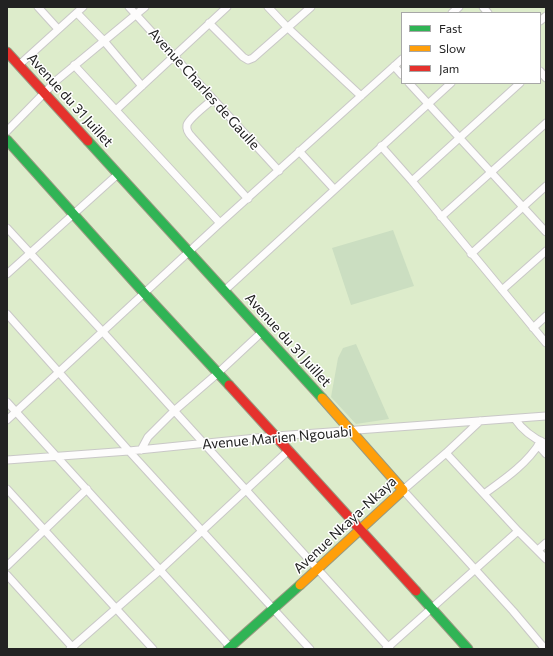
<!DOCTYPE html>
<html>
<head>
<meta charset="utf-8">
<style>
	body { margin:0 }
	#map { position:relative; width:553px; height:656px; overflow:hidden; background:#f0eeeb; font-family:Commissioner,sans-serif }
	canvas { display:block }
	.frame { position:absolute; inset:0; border:8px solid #222; pointer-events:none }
	.legend { position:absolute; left:401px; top:12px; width:140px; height:72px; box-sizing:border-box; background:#fff; border:1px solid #a7a7a7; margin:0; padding:5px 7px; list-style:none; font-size:12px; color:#222 }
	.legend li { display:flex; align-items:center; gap:8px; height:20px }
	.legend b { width:20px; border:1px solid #a7a7a7 }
</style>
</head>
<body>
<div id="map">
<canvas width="553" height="656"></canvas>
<div class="frame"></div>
<ul class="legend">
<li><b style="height:5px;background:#30b455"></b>Fast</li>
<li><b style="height:5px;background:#ff9f0a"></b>Slow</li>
<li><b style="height:5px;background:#e5322d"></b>Jam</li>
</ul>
</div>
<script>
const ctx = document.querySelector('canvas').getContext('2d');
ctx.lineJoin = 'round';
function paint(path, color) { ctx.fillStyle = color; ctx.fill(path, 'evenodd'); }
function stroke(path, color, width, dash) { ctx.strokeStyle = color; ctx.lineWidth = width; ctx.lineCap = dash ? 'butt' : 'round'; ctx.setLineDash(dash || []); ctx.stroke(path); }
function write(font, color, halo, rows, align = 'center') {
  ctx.font = font + ' Commissioner,sans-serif'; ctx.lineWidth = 3; ctx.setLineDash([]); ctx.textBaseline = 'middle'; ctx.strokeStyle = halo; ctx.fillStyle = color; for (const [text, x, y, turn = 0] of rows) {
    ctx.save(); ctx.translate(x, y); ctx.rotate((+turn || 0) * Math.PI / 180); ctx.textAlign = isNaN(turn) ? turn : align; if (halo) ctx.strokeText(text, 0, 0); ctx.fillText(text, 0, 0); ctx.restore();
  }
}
const grass = new Path2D(`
	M7 7H546V649H7ZM402 13H540V83H402Z`);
const forest = new Path2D(`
	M393 230 414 286 351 305 332 248Z
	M356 344 389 419 356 424 331 397 338 358 343 348Z`);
const street = new Path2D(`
	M38 7 58 29
	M129 7 279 171
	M268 7 288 28 361 96
	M483 7 488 13
	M77 13 104 41 142 86
	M452 13 459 7
	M540 21 546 16
	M209 23 243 57 248 60 253 58 311 7
	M19 65 83 7
	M74 65 220 223
	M394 66 402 75
	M540 71 546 78
	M409 83 546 232
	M213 99C207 105 189 118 187 125 186 130 189 134 192 137L248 199
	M116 110 227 7
	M7 131 57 80 145 7
	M381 146 412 181 546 343
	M299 151 334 189
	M412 181 520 83
	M441 217 546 123
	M7 228 103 332 390 649
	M471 254 546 186
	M7 274 118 174
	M502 290 546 251
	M224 291 451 83
	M7 314 129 451 310 649
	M533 328 546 316
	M7 402 232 649
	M515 419C523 431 533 438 546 444
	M7 420 220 223 402 59
	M480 421 446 453 403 490 513 611 545 649
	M538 445 546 454
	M141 450 148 437 174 411 218 373 262 332
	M446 453 518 531 546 559
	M7 460 129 451 276 436 546 416
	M7 489 153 649
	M484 494C505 479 527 464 541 441
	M538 550 546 543
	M7 566 87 489
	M7 575 74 649
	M70 649 160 570 289 450
	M386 649 518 531`);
const fast = new Path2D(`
	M7 140 145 294 229 385
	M88 141 322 398
	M416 591 468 649
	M228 649 300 585`);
const slow = new Path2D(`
	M300 585 403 490 322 398`);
const jam = new Path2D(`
	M7 52 88 141
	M229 385 416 591`);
const streetNames = [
	["Avenue Charles de Gaulle",204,89,48],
	["Avenue du 31 Juillet",70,100,48],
	["Avenue du 31 Juillet",288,340,48],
	["Avenue Marien Ngouabi",277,438,-5],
	["Avenue Nkaya-Nkaya",345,525,-43]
];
paint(grass, '#ddeccb');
paint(forest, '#cbdec1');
stroke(street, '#c9c8c7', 9);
stroke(fast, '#999a82', 11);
stroke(slow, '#999a82', 11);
stroke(jam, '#999a82', 11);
stroke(street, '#fdfcfc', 7);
stroke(fast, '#30b455', 9);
stroke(slow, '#ff9f0a', 9);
stroke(jam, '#e5322d', 9);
write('14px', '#222', '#fff', streetNames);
</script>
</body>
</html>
